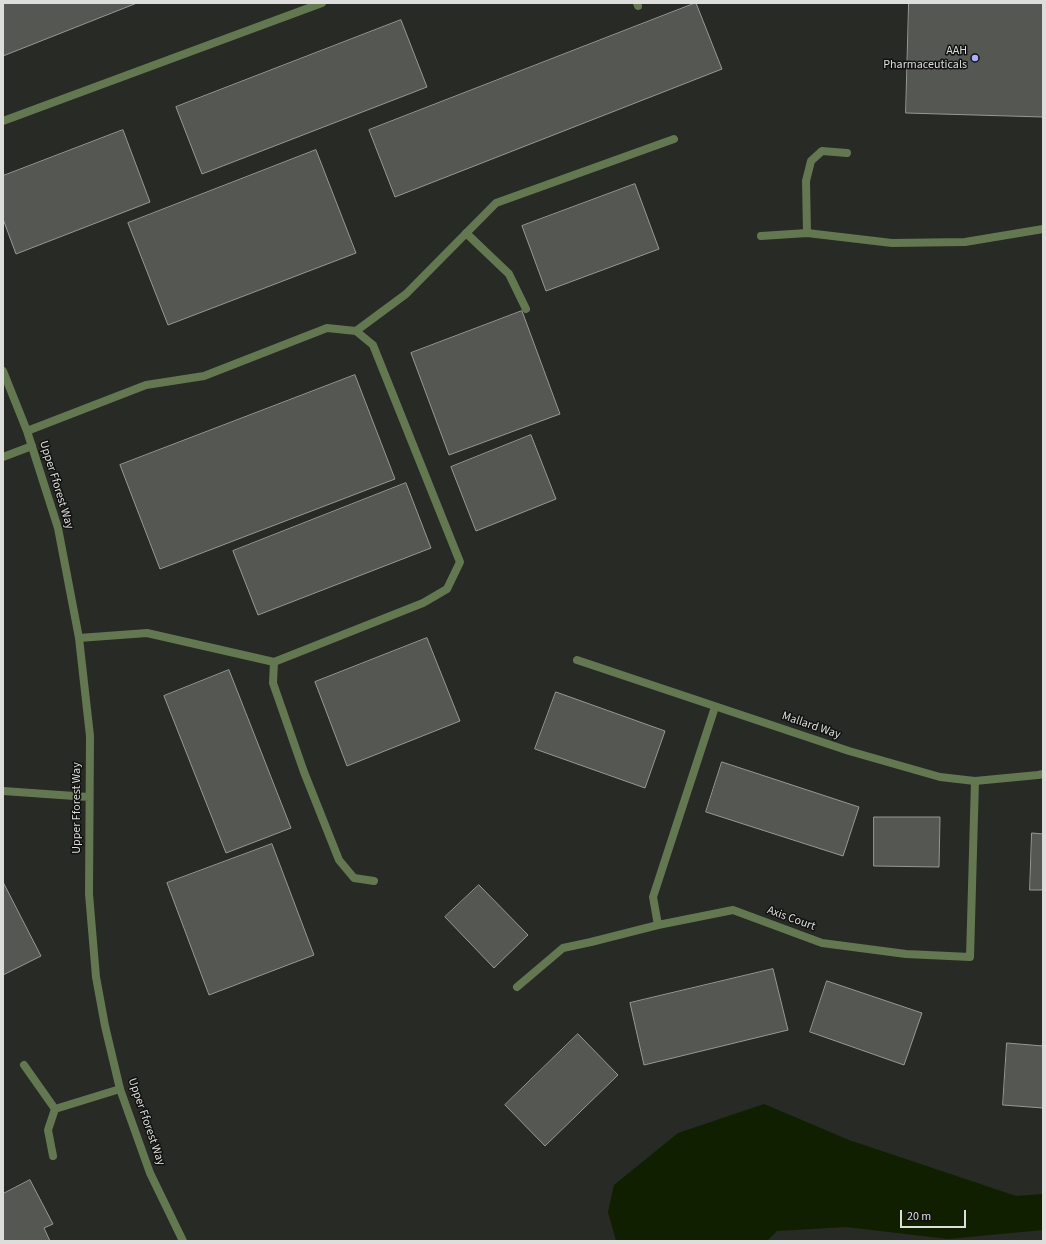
<!DOCTYPE html>
<html>
<head>
<meta charset="utf-8">
<style>
	body { margin:0 }
	#map { position:relative; width:1046px; height:1244px; overflow:hidden; background:#272a25; font-family:"Source Sans 3",sans-serif }
	canvas { display:block }
	.frame { position:absolute; inset:0; border:4px solid #dddedb; pointer-events:none }
	.scale { position:absolute; left:900px; top:1210px; width:66px; height:18px; box-sizing:border-box; border:2px solid #dddedb; border-top:0; padding-left:5px; font-size:12px; line-height:14px; white-space:nowrap; color:#dddedb; -webkit-text-stroke:3px #111210; paint-order:stroke }
</style>
</head>
<body>
<div id="map">
<canvas width="1046" height="1244"></canvas>
<div class="frame"></div>
<div class="scale">20 m</div>
</div>
<script>
const ctx = document.querySelector('canvas').getContext('2d');
ctx.lineJoin = 'round';
function paint(path, color) { ctx.fillStyle = color; ctx.fill(path, 'evenodd'); }
function stroke(path, color, width, dash) { ctx.strokeStyle = color; ctx.lineWidth = width; ctx.lineCap = dash ? 'butt' : 'round'; ctx.setLineDash(dash || []); ctx.stroke(path); }
function write(font, color, halo, rows, align = 'center') {
  ctx.font = font + ' "Source Sans 3",sans-serif'; ctx.lineWidth = 3; ctx.setLineDash([]); ctx.textBaseline = 'middle'; ctx.strokeStyle = halo; ctx.fillStyle = color; for (const [text, x, y, turn = 0] of rows) {
    ctx.save(); ctx.translate(x, y); ctx.rotate((+turn || 0) * Math.PI / 180); ctx.textAlign = isNaN(turn) ? turn : align; if (halo) ctx.strokeText(text, 0, 0); ctx.fillText(text, 0, 0); ctx.restore();
  }
}
const water = new Path2D(`
	M764 1104 849 1140 1016 1196 1043 1194V1230L948 1239 846 1227 777 1231 767 1241H616L608 1212 614 1185 678 1133Z`);
const building = new Path2D(`
	M3 3H137L3 56Z
	M696 3 722 69 395 197 369 130Z
	M909 3H1043V117L906 113Z
	M401 20 427 87 202 174 176 107Z
	M123 130 150 202 16 254 3 219V176Z
	M316 150 356 253 168 325 128 223Z
	M635 184 659 249 546 291 522 226Z
	M522 311 560 414 449 455 411 353Z
	M355 375 395 479 160 569 120 465Z
	M531 435 556 499 476 531 451 467Z
	M406 483 431 548 258 615 233 551Z
	M427 638 460 721 347 766 315 682Z
	M229 670 291 828 226 853 164 696Z
	M556 692 665 731 645 788 535 749Z
	M722 762 859 807 843 856 706 812Z
	M874 817H940L939 867 874 866Z
	M1032 833 1043 834V890H1030Z
	M272 844 314 955 209 995 167 883Z
	M3 882 41 956 3 975Z
	M479 885 528 935 494 968 445 917Z
	M773 969 788 1030 644 1065 630 1003Z
	M827 981 922 1013 904 1065 810 1032Z
	M578 1034 618 1075 545 1146 505 1105Z
	M1007 1043 1043 1046V1108L1003 1105Z
	M30 1180 53 1224 44 1228 50 1241H3V1194Z`);
const service = new Path2D(`
	M637 3 638 6
	M3 121 322 3
	M466 233 509 274 526 309
	M807 233 806 181 811 161 822 151 847 153
	M356 331 406 294 496 203 674 139
	M3 457 32 446
	M274 662 273 683 304 772 339 860 354 878 374 881
	M715 707 653 897 658 925 733 910 822 943 906 954 970 957 975 781
	M517 987 563 948 591 942 658 925
	M24 1065 55 1109
	M55 1109 120 1089
	M53 1156 48 1130 55 1109`);
const minor = new Path2D(`
	M761 236 807 233 892 243 965 242 1043 229
	M3 371 27 431 58 528 79 638 90 736 89 894 96 977 105 1026 120 1089 150 1173 183 1241
	M27 431 146 385 204 376 327 328 356 331 373 345 460 562 447 589 423 603 274 662 147 633 79 638
	M577 660 849 751 940 777 975 781 1038 775 1043 774
	M3 791 89 797`);
const markers = [
	[975,58,4,"#aab0fb"]
];
const poiNames = [
	["AAH",967,51],
	["Pharmaceuticals",967,65]
];
const streetNames = [
	["Upper Fforest Way",56,485,73],
	["Mallard Way",811,726,19],
	["Upper Fforest Way",77,808,-90],
	["Axis Court",791,919,20],
	["Upper Fforest Way",146,1122,71]
];
paint(water, '#101f00');
paint(building, '#545752');
stroke(building, '#969994', 1);
stroke(service, '#637750', 8);
stroke(minor, '#637750', 8);
for (const [x, y, r, color] of markers) { const dot = new Path2D(); dot.arc(x, y, r, 0, 2 * Math.PI); ctx.fillStyle = color; ctx.fill(dot); stroke(dot, '#111210', 1.5); }
write('12px', '#dddedb', '#111210', poiNames, 'right');
write('12px', '#dddedb', '#111210', streetNames);
</script>
</body>
</html>
